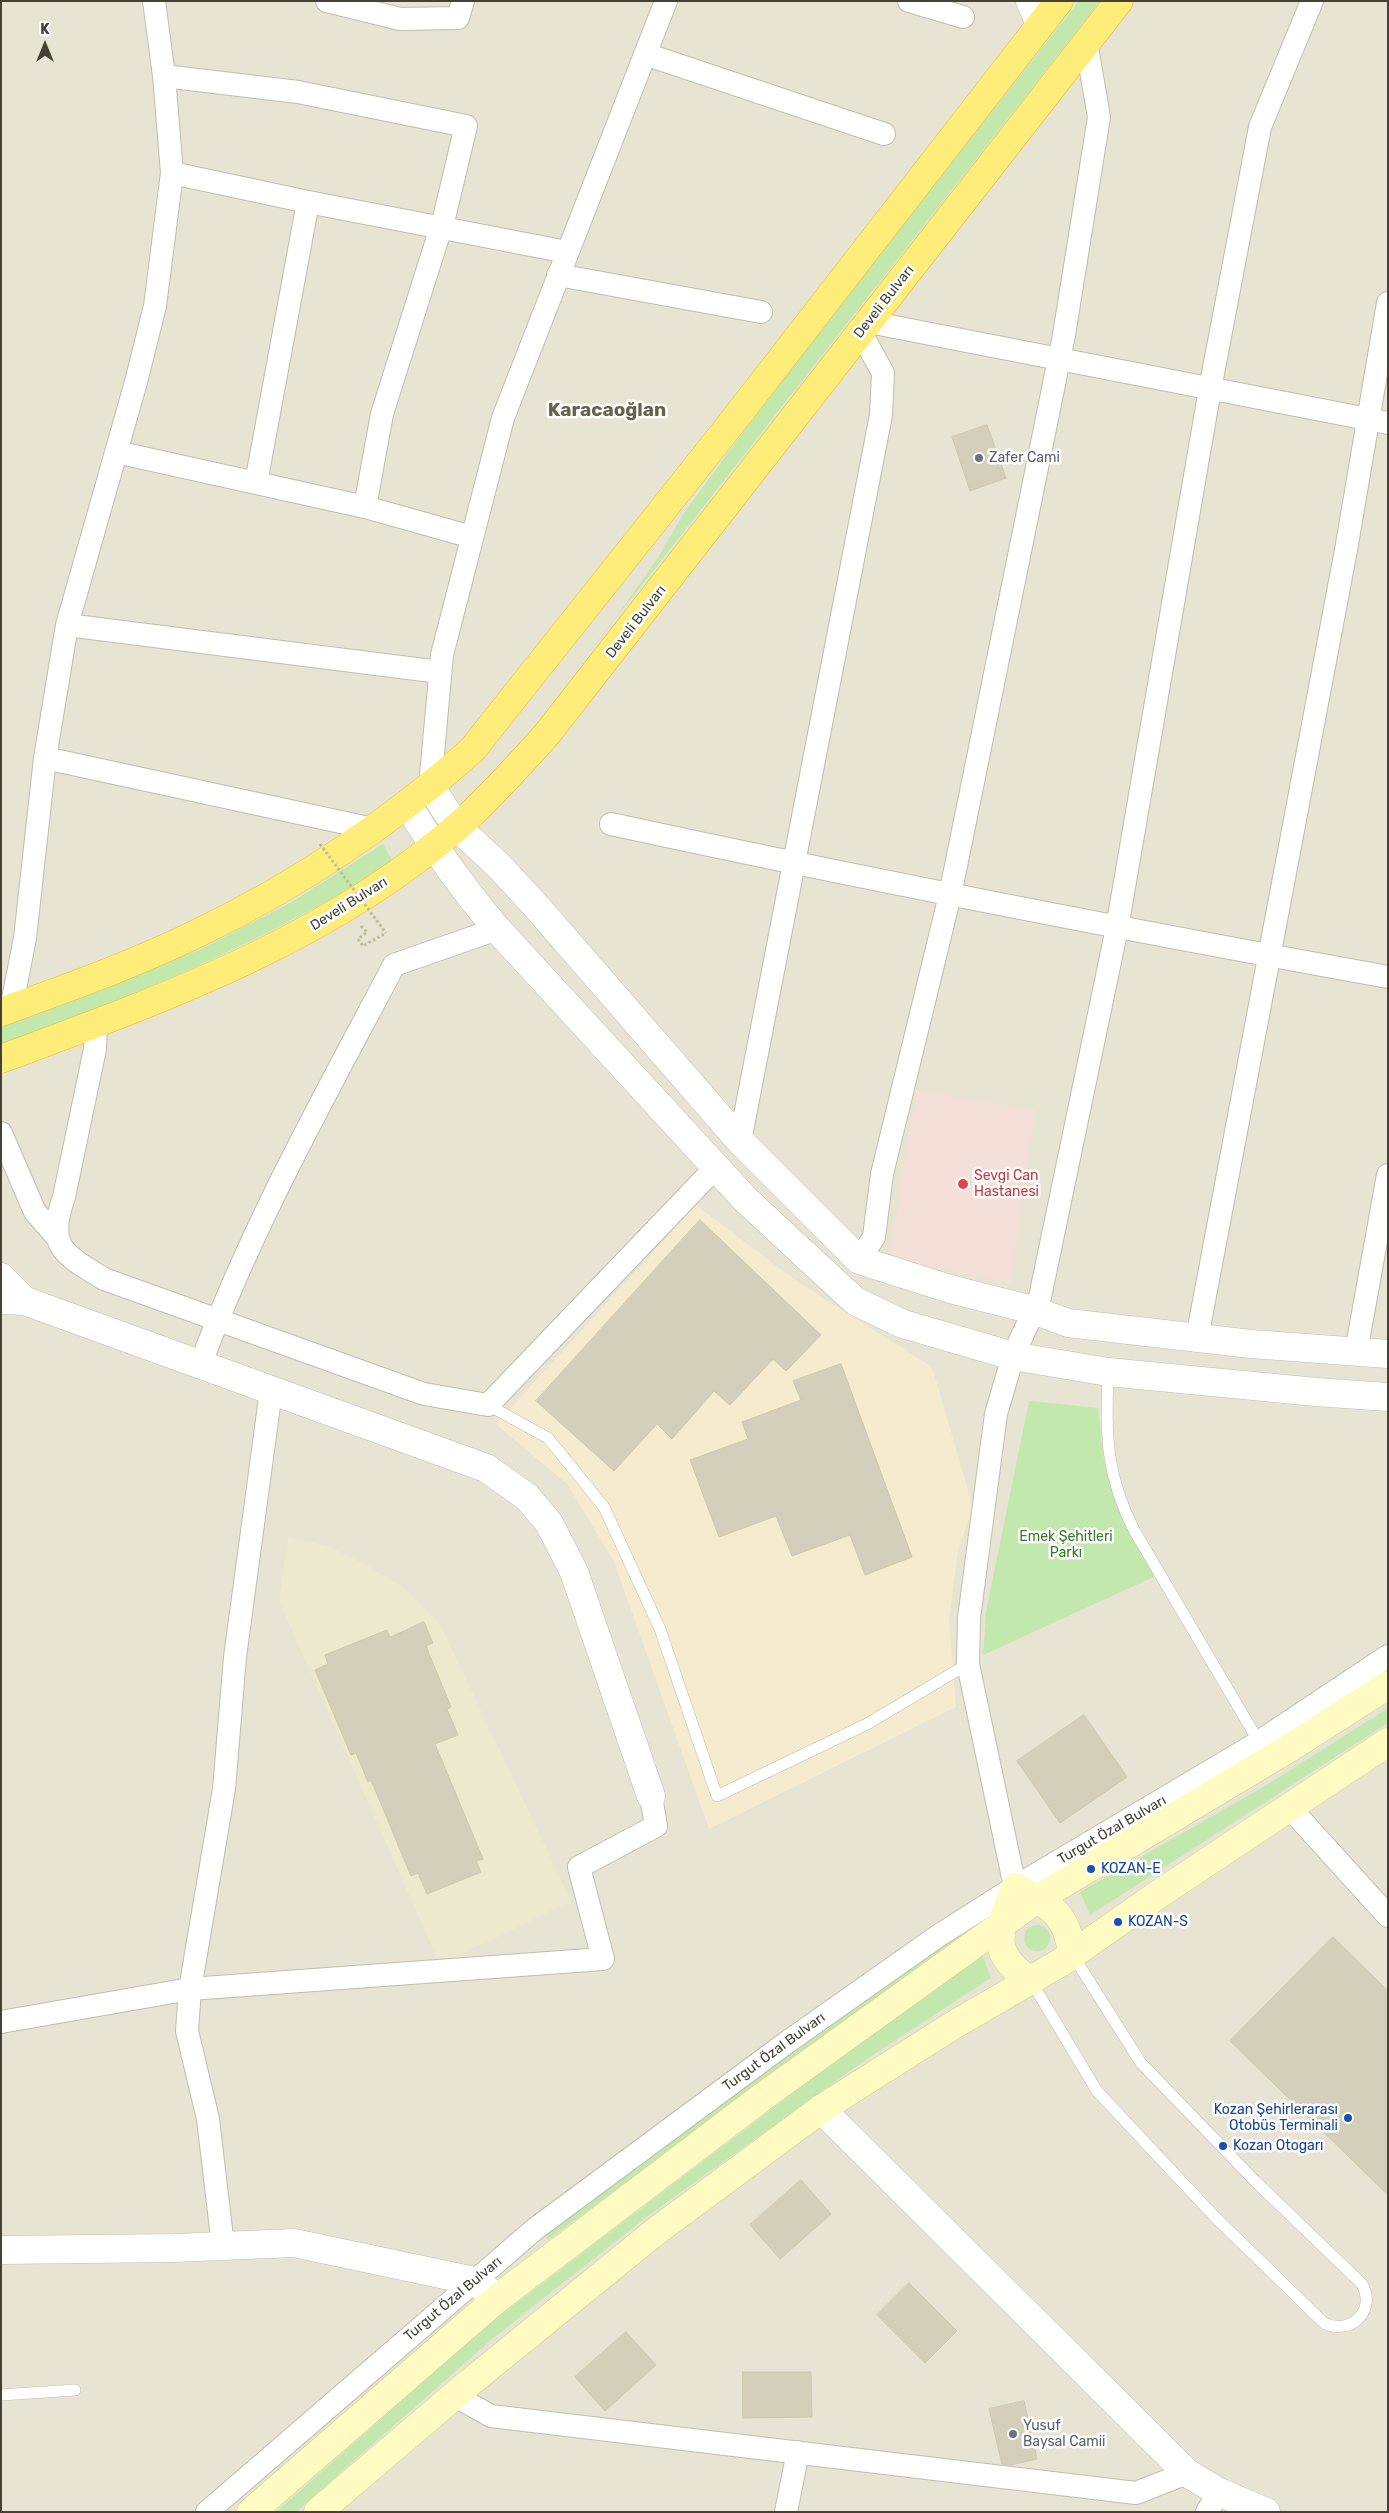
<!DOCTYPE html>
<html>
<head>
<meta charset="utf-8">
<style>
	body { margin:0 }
	#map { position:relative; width:1389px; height:2513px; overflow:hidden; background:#f3f1e5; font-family:Rubik,sans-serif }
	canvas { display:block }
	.frame { position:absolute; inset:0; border:2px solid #454134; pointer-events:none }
	.north { position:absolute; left:20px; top:20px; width:50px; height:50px; -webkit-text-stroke:4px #fff; paint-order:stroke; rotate:0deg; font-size:14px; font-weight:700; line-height:20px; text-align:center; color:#454134 }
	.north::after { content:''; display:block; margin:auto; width:18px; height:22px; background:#454134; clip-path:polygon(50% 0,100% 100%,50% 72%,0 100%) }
</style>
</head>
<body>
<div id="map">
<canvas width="1389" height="2513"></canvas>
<div class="frame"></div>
<div class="north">K</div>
</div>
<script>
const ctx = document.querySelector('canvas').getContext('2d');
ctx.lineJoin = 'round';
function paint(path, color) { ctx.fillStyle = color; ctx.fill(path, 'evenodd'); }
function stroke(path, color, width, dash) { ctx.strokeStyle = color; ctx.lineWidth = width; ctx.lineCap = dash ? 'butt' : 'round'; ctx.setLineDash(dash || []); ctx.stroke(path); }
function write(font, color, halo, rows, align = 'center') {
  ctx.font = font + ' Rubik,sans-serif'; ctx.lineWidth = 5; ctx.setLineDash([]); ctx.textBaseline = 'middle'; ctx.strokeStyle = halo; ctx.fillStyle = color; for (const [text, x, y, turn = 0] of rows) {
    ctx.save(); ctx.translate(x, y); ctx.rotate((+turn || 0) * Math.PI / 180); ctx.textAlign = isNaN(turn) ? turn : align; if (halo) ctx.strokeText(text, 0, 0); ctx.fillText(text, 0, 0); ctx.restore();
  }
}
const residential = new Path2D(`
	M1 1H1388V2512H1Z`);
const commercial = new Path2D(`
	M696 1205 795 1280 932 1367 973 1507 958 1551 949 1619 956 1707 709 1829 614 1562 568 1485 496 1424Z`);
const education = new Path2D(`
	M288 1538 325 1545 365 1564 403 1587 440 1624 571 1901 440 1965 279 1601Z`);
const medical = new Path2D(`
	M916 1090 1035 1110 1011 1283 889 1258Z`);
const green = new Path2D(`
	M1079 1H1100L547 706 617 616 657 559 684 513 733 446 827 322Z
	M383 844 395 865C333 898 270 933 206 962 139 993 70 1020 1 1045V1028L199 950 290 903Z
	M1029 1401 1098 1408 1104 1461 1121 1510 1158 1575 983 1655 986 1612Z
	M1388 1708V1723L1090 1915 1080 1892 1270 1783Z
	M1024 1938a13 13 0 1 1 26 0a13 13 0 1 1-26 0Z
	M956 1931 960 1936 548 2240 546 2234Z
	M982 1954 991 1978 868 2058 649 2215 492 2339 296 2512H276L489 2324 864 2039Z`);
const building = new Path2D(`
	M987 425 1006 478 970 491 952 437Z
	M700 1220 821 1335 786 1371 773 1359 730 1405 714 1391 672 1439 657 1424 614 1471 536 1401Z
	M841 1364 912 1557 865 1575 850 1535 792 1556 776 1516 719 1537 690 1460 748 1439 742 1422 801 1400 793 1381Z
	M424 1622 433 1643 426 1646 451 1707 447 1709 458 1735 435 1744 483 1859 476 1861 481 1872 427 1894 418 1873 411 1876 371 1780 368 1782 356 1753 351 1755 315 1670 328 1664 325 1655 387 1630 390 1637Z
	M1084 1715 1127 1777 1060 1823 1017 1761Z
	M1333 1937 1388 1991V2195L1230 2041Z
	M801 2180 831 2214 780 2259 750 2225Z
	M909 2283 957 2331 925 2363 877 2315Z
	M626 2332 656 2365 605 2411 575 2377Z
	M743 2372H811L812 2417 743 2418Z
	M1024 2401 1037 2459 1011 2465 1002 2464 989 2409Z`);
const path = new Path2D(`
	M361 926 367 932 358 939 363 946 386 933`);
const service = new Path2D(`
	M1108 1372C1106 1434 1105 1473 1134 1530L1259 1742
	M488 1405 548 1438 604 1507 660 1629 717 1796 867 1724 968 1664
	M1031 1981 1097 2091 1215 2217 1324 2323C1350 2336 1377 2311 1362 2284L1255 2181 1141 2063 1072 1954
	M1 2395 75 2390`);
const minor = new Path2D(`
	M327 1 400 19 458 18 463 1
	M909 1 963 17
	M645 54 884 134
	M164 76 298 92 466 126 444 218 382 414 365 507
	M172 173 308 202 567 252
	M558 275 761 312
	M869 322 1388 423
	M116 452 365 507 472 537
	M256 483 308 202
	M67 625 440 672
	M45 758 373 829
	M430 786 442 655 503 418 666 1
	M611 824C869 880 1128 930 1388 977
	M11 1009 25 938 45 758 67 625 136 382 155 306 172 173 164 76 154 1
	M96 1023 95 1049 64 1197C46 1248 64 1254 104 1279L424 1394 488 1405 715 1168
	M1 1133 35 1212 57 1237
	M740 1141 881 415 883 373 861 333
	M859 1260 874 1237 882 1174 950 895 1064 335 1099 117 1086 42
	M1197 1338 1346 550 1388 303
	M1356 1352 1388 1175
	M200 1366C251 1227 325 1096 394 965L497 929
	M1289 1807 1388 1916
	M1015 1887 968 1664 969 1618 996 1414 1013 1356 1040 1297 1117 928 1210 389 1260 127 1312 1
	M1 2022 190 1989 603 1959 579 1867 656 1826 651 1796
	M223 2246 208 2119 187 2031 190 1989 224 1789 235 1657 271 1391
	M455 2396 491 2416 1136 2493 1187 2473
	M207 2512 535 2229 786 2043 938 1936 1015 1887 1259 1742 1388 1656
	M786 2512 798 2452
	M1207 2512 1219 2492`);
const tertiary = new Path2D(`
	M1030 1 1040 24
	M430 786 456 826 499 866 536 906 740 1141 859 1260 950 1289 1033 1310 1068 1323 1251 1344 1388 1354
	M407 804C434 848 463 889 497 929L746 1200 855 1301 903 1324 1013 1356 1108 1372 1316 1392 1388 1397
	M1 1277 25 1301 1 1300
	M25 1301 486 1468 527 1497 549 1523 574 1572 651 1796
	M821 2109 1187 2473 1219 2492 1266 2512
	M1 2250 174 2248 294 2243 474 2281 498 2298`);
const secondary = new Path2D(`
	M1031 1981C986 1951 1000 1931 1015 1887 1050 1906 1067 1912 1072 1954
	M251 2512 498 2298 761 2098 1037 1899 1291 1747 1388 1685
	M318 2512 468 2384 655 2232 821 2109 952 2026 1060 1963 1153 1898 1388 1742`);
const trunk = new Path2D(`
	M1 1012C67 988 135 964 198 933 298 885 390 823 472 750L730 425 1059 1
	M1 1059C165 998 334 938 466 819 495 792 521 763 547 734L1119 1`);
const pathBridge = new Path2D(`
	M320 844 386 933`);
const markers = [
	[979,458,5,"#6b7280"],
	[963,1184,6,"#e0444e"],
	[1091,1869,5,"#1a4fb4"],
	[1118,1922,5,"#1a4fb4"],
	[1348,2118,5,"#1a4fb4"],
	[1223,2146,5,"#1a4fb4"],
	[1013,2434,5,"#6b7280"]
];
const streetNames = [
	["Develi Bulvarı",884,302,-52],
	["Develi Bulvarı",636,622,-52],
	["Develi Bulvarı",349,904,-32],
	["Turgut Özal Bulvarı",1112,1830,-30],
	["Turgut Özal Bulvarı",774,2052,-36],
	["Turgut Özal Bulvarı",453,2299,-40]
];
const worshipNames = [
	["Zafer Cami",989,458],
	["Yusuf",1023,2426],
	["Baysal Camii",1023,2442]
];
const healthNames = [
	["Sevgi Can",974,1176],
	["Hastanesi",974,1192]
];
const parkNames = [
	["Emek Şehitleri",1066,1537],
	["Parkı",1066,1553]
];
const transitNames = [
	["KOZAN-E",1101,1869],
	["KOZAN-S",1128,1922],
	["Kozan Şehirlerarası",1338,2110,"right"],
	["Otobüs Terminali",1338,2126,"right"],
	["Kozan Otogarı",1233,2146]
];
const districtNames = [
	["Karacaoğlan",607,411]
];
paint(residential, '#e7e4d3');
paint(commercial, '#f5eccf');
paint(education, '#ece9ce');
paint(medical, '#f4e0d8');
paint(green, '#c3e8ad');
paint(building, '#d4cfba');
stroke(building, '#cfc8ad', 1);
stroke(service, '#c1bdaa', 12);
stroke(minor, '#c1bdaa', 24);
stroke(tertiary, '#c1bdaa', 29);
stroke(secondary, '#d3ce94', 29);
stroke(trunk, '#dfbe33', 29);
stroke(path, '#c0b998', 3, [2.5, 2.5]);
stroke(service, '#fff', 11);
stroke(minor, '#fff', 22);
stroke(tertiary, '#fff', 28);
stroke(secondary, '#fffbc2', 28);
stroke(trunk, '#ffed7a', 28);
stroke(pathBridge, '#c0b998', 3, [2.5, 2.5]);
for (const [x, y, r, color] of markers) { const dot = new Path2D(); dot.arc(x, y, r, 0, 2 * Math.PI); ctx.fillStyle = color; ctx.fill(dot); stroke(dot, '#fff', 2); }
write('14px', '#454134', '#fff', streetNames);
write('14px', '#5b616d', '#fff', worshipNames, 'left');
write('14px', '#be3a42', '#fff', healthNames, 'left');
write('14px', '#377727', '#fff', parkNames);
write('14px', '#164399', '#fff', transitNames, 'left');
write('bold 19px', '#68614b', '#fff', districtNames);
</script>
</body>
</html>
